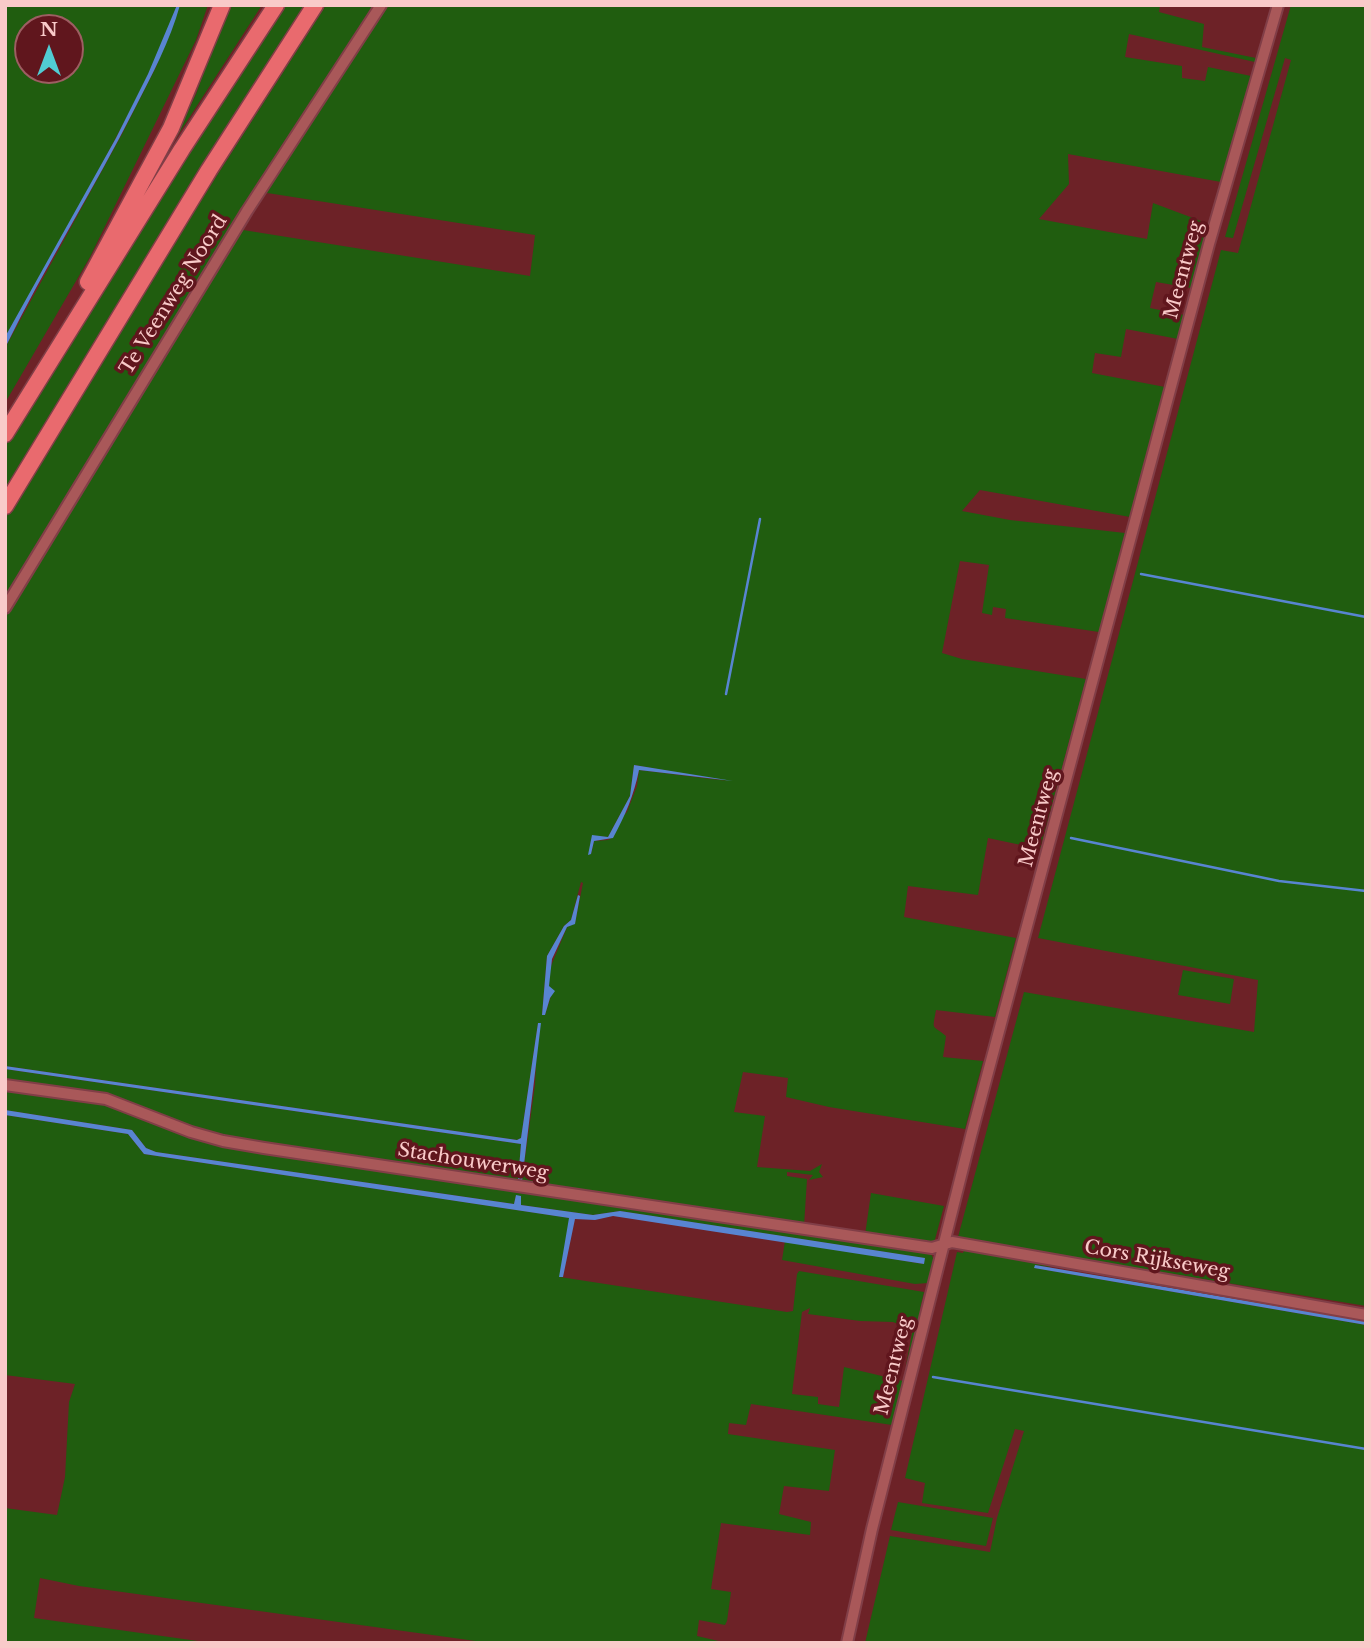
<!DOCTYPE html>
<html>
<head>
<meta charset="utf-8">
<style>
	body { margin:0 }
	#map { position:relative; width:1371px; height:1648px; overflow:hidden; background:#6d2227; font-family:"Libre Baskerville",serif }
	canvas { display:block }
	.frame { position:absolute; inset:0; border:7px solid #f9cac9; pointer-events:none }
	.north { position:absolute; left:14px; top:14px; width:70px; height:70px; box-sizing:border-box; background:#60161d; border:2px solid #9d5e62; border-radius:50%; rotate:0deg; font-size:19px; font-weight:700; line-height:28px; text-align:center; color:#f9cac9 }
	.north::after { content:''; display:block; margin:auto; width:24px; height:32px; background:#51ccd3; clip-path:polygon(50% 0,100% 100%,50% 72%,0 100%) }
</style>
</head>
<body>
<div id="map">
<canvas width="1371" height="1648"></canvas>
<div class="frame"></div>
<div class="north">N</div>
</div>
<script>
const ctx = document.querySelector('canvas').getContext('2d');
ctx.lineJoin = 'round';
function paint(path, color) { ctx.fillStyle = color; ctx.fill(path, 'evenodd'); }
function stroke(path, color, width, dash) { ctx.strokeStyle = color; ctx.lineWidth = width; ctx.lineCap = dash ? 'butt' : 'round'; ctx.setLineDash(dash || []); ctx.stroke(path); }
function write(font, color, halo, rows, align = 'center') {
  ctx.font = font + ' "Libre Baskerville",serif'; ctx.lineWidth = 7; ctx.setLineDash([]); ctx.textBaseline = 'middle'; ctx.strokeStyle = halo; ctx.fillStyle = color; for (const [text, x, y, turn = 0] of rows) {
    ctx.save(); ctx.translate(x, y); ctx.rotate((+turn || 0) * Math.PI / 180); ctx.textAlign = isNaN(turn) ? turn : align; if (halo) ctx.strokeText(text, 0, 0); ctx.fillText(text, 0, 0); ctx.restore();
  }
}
const green = new Path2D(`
	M5 5H177C156 66 124 122 94 179 65 232 36 285 5 337ZM28 28H70V70H28Z
	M180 5H208L196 40 90 257 5 403V348L122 134 156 67Z
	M228 5H262L171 146 196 94Z
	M282 5H309L177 209 5 490V445L119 257Z
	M326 5H378L5 604V517L141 294Z
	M383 5H1160L1159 12 1204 24 1202 47 1256 58 1255 62 1129 34 1125 57 1182 66V78L1205 81 1208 67 1251 76 1221 182 1068 154 1069 184 1039 219 1147 239 1153 203 1209 224 1191 288 1156 282 1150 308 1184 315 1178 339 1126 329 1121 357 1095 353 1092 373 1165 387 1130 517 980 490 962 511 1010 520 1125 533 1099 632 1005 618 1006 609 993 607 992 615 982 613 989 565 960 561 942 653 962 659 1086 679 1040 849 988 838 978 895 908 886 904 917 1016 938 995 1017 936 1010C932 1032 932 1024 946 1036L943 1057 983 1061 965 1129 829 1107 786 1097 788 1078 743 1072 734 1112 765 1116 757 1167 810 1171 822 1164 819 1172 823 1177 809 1180 813 1175 787 1172V1176L807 1179 804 1226 236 1140 206 1132 141 1108 5 1082V1069L521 1144 518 1180H522L535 1085 538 1023 521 1138 517 1140 5 1066V612L237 229 530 276 535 235 261 192ZM634 765 728 781 639 770 637 786 627 812 620 819 613 837 608 840 594 841 591 854 592 836 608 837 630 796ZM581 882 583 883 575 923 567 927 549 971V986L551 996 545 1015H542L547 956 564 926 571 920Z
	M1291 5H1366V1306L1053 1254 1050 1267 1035 1265V1268L1366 1325V1643H865L890 1536 990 1552 997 1518 1024 1431 1015 1429 988 1513 922 1503 925 1483 905 1478 957 1252 963 1253 968 1240 958 1237 1024 992 1254 1032 1258 980 1038 938 1221 250 1238 253 1291 60 1285 58 1233 238 1225 237Z
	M1183 970 1234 979 1230 1004 1178 995Z
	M5 1088 99 1101 194 1136 916 1250 931 1254C937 1263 932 1273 928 1283L915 1284 782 1260 785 1241 923 1264 924 1258 620 1211 593 1215 521 1205 520 1196H516L514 1204 156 1152 146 1148 132 1130 5 1110Z
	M5 1115 128 1134 144 1154 570 1218 560 1277 787 1312 793 1311 797 1274 799 1271 924 1292 920 1309H923L908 1368 906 1366 912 1333 908 1328 893 1322 860 1321 808 1314 810 1308 802 1312 792 1394 818 1397V1404L839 1407 844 1367 903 1381 892 1425 751 1404 746 1425 729 1423 728 1434 835 1450 829 1491 784 1486 779 1514 811 1522 810 1535 721 1523 711 1589 731 1592 727 1621 725 1625 699 1620 697 1636 727 1643H490L79 1586 40 1578 34 1618 212 1643H5V1508L57 1515 65 1477 69 1402 75 1384 5 1375Z
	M871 1193 944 1206 934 1243 865 1235Z
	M898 1502 993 1518 986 1546 891 1530Z`);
const water = new Path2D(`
	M177 5H180C170 41 152 75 135 108 94 189 45 266 5 348V337L116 138 148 74Z
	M634 765 733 781 639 770C634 795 625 816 613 838L594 841 591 854 588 855 592 835 608 837 630 796Z
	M578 895 580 896 575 924 567 927 552 959 549 986 555 991 550 998 545 1015H542L547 956 564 926 571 920Z
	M538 1023H541L522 1181 518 1180 521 1144 5 1069V1066L517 1140 521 1138Z
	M5 1110 132 1130 146 1148 156 1152 514 1204 516 1195 521 1196V1205L593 1215 620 1211 653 1216 925 1258 924 1264 613 1216 595 1220 575 1219 563 1277H559L569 1218 144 1154 128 1134 5 1115Z
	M1035 1265 1366 1321V1325L1034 1268Z`);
const stream = new Path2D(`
	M1141 574 1366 617
	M726 694 760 519
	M1071 838 1279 881 1366 891
	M933 1377 1366 1449`);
const minor = new Path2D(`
	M5 608 247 211 381 5
	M5 1085 106 1099 191 1132 223 1141 264 1148 932 1248 952 1242 1366 1315
	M847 1643 872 1529 971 1136 1209 244 1278 5`);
const highway = new Path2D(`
	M88 282 171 128 222 5
	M5 434 182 149 276 5
	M5 506 209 170 315 5`);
const streetNames = [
	["Meentweg",1184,270,-75],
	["Te Veenweg Noord",174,295,-58],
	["Meentweg",1039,818,-75],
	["Stachouwerweg",473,1162,9],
	["Cors Rijkseweg",1157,1260,10],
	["Meentweg",894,1366,-76]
];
paint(green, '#205d0f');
paint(water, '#5885d1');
stroke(stream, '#5885d1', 2.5);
stroke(minor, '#813e47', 14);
stroke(highway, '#813e47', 19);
stroke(minor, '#a95859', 10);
stroke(highway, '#e96a6e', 16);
write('19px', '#f9cac9', '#60161d', streetNames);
</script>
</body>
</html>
